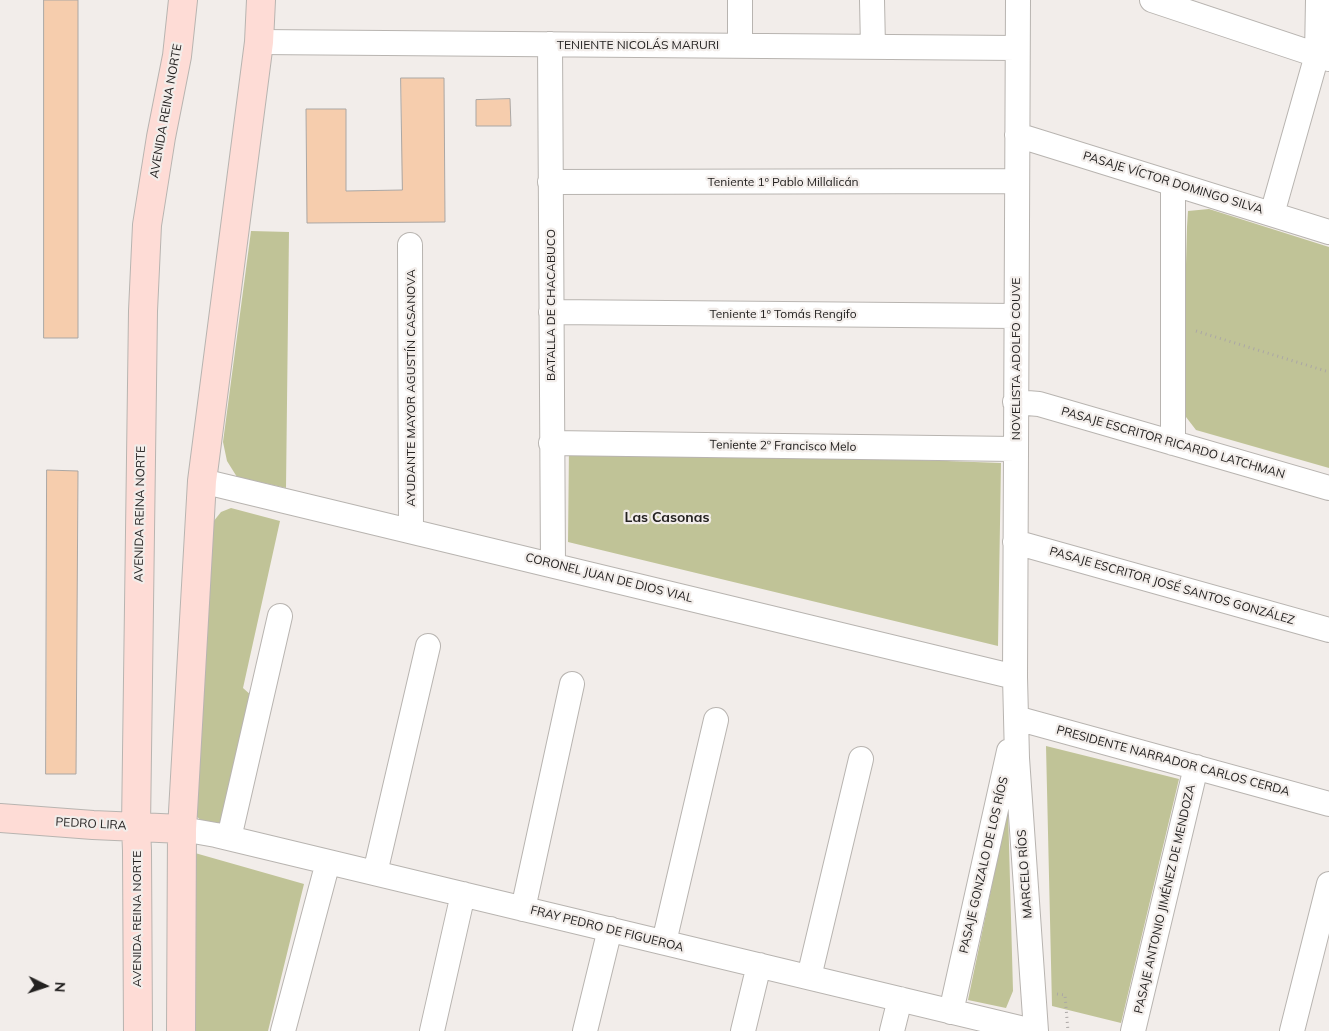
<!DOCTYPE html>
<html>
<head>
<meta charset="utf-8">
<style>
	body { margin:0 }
	#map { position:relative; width:1329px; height:1031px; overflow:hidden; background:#f2edea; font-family:Mulish,sans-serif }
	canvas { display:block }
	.north { position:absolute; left:20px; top:961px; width:50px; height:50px; -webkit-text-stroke:4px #f2edea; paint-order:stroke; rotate:94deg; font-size:14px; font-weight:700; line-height:20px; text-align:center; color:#232120 }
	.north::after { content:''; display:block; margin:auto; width:18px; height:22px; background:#232120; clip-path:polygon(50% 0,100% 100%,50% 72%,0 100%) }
</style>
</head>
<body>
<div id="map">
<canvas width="1329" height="1031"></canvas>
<div class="north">N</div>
</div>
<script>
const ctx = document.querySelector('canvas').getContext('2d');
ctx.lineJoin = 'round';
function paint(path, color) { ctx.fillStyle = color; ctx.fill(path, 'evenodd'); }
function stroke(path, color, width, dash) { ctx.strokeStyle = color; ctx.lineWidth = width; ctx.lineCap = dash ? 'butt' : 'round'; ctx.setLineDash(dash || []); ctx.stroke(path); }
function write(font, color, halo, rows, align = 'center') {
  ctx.font = font + ' Mulish,sans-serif'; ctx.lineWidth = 4.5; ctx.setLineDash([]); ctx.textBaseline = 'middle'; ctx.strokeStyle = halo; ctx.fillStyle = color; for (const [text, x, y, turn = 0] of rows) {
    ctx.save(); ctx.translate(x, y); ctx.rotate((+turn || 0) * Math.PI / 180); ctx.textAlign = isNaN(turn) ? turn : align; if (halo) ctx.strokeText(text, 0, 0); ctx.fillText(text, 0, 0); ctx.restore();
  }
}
const green = new Path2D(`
	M1209 209 1329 247V468L1196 430 1186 417 1184 339 1187 227 1188 211Z
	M251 231 289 232 286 488 237 477 227 461 223 442Z
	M569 447 1001 463 998 646 568 542Z
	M231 508 280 521 243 688 252 696 224 831 204 823 196 816 213 522 221 512Z
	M1046 746 1179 779 1121 1023 1052 1006Z
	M1008 808 1013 991 1006 1008 968 1000Z
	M195 853 304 884 268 1031H196Z`);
const building = new Path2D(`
	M44 0H78V338H44Z
	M401 78H444L445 222 307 223 306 109H346V191L402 190Z
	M510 99 511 126H476V100Z
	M47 470 78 471 76 774H46Z`);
const path = new Path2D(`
	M1196 331 1329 372
	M1057 994 1065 995 1068 1031`);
const street = new Path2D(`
	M740 0V46
	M872 0 873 47
	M1018 0 1015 677 1017 758 1036 1031
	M1152 0 1329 59
	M259 42 1017 48
	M550 44 553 565
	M1017 135 1329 232
	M550 182 1016 181
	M1173 184V443
	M1272 214 1317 55 1318 0
	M410 245 411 531
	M551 312 1016 316
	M1015 402 1039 404 1329 488
	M551 443 1015 449
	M202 481 1015 677
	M1015 542 1329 630
	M1016 718 1329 804
	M182 829 216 835 1032 1031
	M229 838 280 616
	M375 873 428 646
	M523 909 572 684
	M664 942 716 720
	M809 977 861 759
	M951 1012 1009 751
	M283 1031 328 862
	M432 1031 463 894
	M585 1031 610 929
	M743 1031 759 965
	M892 1031 900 999
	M1133 1031 1196 767
	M1292 1031 1329 884`);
const secondary = new Path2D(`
	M0 818 93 825 182 829
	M138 1031 137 851 136 827 143 311 147 225 161 137 177 56 183 0
	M181 1031 182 829 202 481 259 42 261 0`);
const streetNames = [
	["TENIENTE NICOLÁS MARURI",638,45],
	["AVENIDA REINA NORTE",166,111,-80],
	["Teniente 1º Pablo Millalicán",783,182],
	["PASAJE VÍCTOR DOMINGO SILVA",1173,183,17],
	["BATALLA DE CHACABUCO",551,305,-90],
	["Teniente 1º Tomás Rengifo",783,314],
	["NOVELISTA ADOLFO COUVE",1016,359,-90],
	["AYUDANTE MAYOR AGUSTÍN CASANOVA",411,388,-90],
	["PASAJE ESCRITOR RICARDO LATCHMAN",1173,443,16],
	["Teniente 2º Francisco Melo",783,446,1],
	["AVENIDA REINA NORTE",140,514,-89],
	["CORONEL JUAN DE DIOS VIAL",609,578,14],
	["PASAJE ESCRITOR JOSÉ SANTOS GONZÁLEZ",1172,586,16],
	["PRESIDENTE NARRADOR CARLOS CERDA",1173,761,15],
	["PEDRO LIRA",91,824,3],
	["PASAJE GONZALO DE LOS RÍOS",984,865,-77],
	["MARCELO RÍOS",1025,874,-94],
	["PASAJE ANTONIO JIMÉNEZ DE MENDOZA",1165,899,-77],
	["AVENIDA REINA NORTE",137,919,-90],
	["FRAY PEDRO DE FIGUEROA",607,929,14]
];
const neighbourhoodNames = [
	["Las Casonas",667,518]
];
paint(green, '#c0c397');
paint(building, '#f6cdad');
stroke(building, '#aba7a4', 1);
stroke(street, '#b8b4b0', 26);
stroke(secondary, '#b8b4b0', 30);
stroke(path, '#aba7a5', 3, [1, 4]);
stroke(street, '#fff', 24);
stroke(secondary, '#fedcd6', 28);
write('12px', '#232120', '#f2edea', streetNames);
write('bold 14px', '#232120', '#f2edea', neighbourhoodNames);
</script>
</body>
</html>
